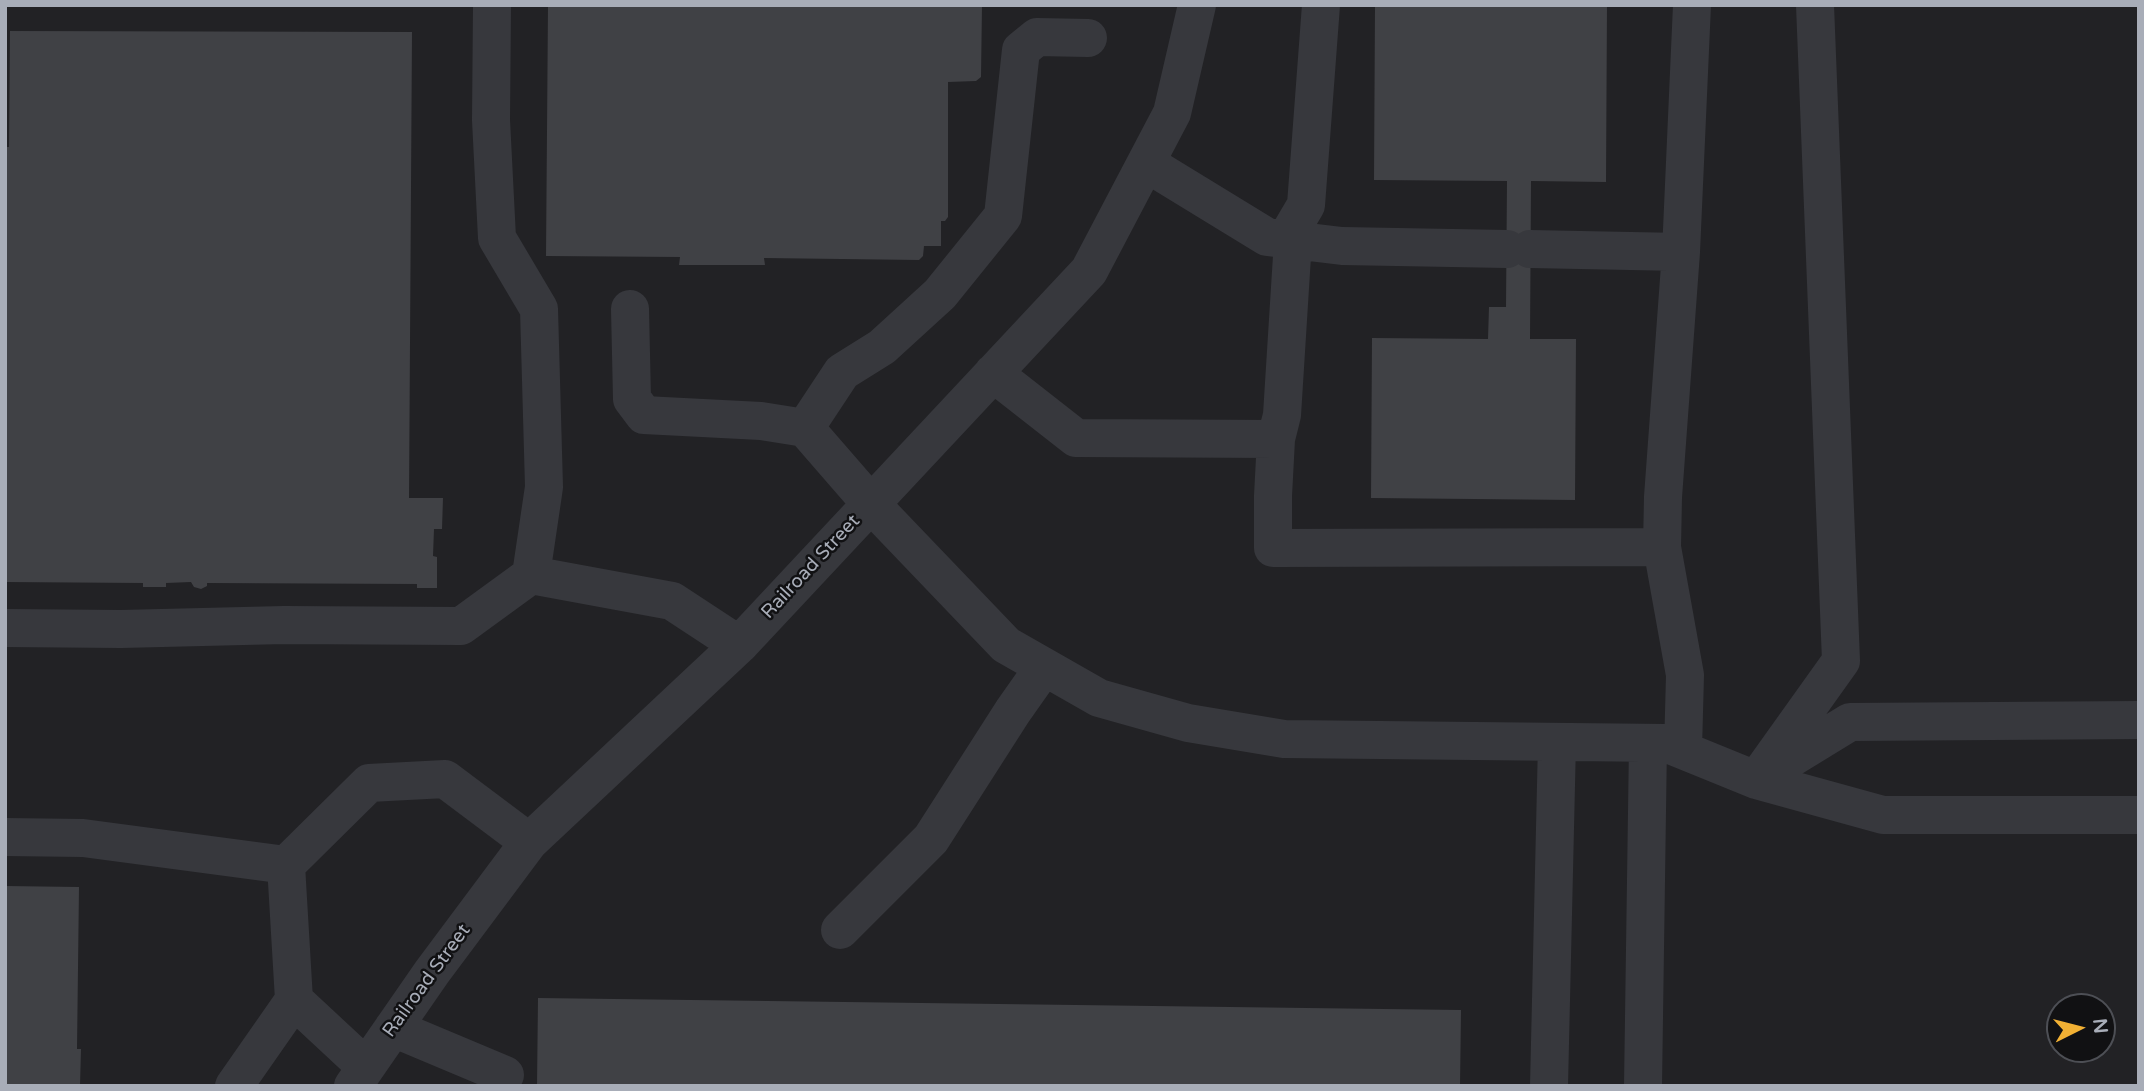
<!DOCTYPE html>
<html>
<head>
<meta charset="utf-8">
<style>
	body { margin:0 }
	#map { position:relative; width:2144px; height:1091px; overflow:hidden; background:#161618; font-family:"Varela Round",sans-serif }
	canvas { display:block }
	.frame { position:absolute; inset:0; border:7px solid #a8adb8; pointer-events:none }
	.north { position:absolute; left:2046px; top:993px; width:70px; height:70px; box-sizing:border-box; background:#111113; border:2px solid #4d4f55; border-radius:50%; rotate:84deg; font-size:19px; font-weight:700; line-height:28px; text-align:center; color:#a8adb8 }
	.north::after { content:''; display:block; margin:auto; width:24px; height:32px; background:#f2b134; clip-path:polygon(50% 0,100% 100%,50% 72%,0 100%) }
</style>
</head>
<body>
<div id="map">
<canvas width="2144" height="1091"></canvas>
<div class="frame"></div>
<div class="north">N</div>
</div>
<script>
const ctx = document.querySelector('canvas').getContext('2d');
ctx.lineJoin = 'round';
function paint(path, color) { ctx.fillStyle = color; ctx.fill(path, 'evenodd'); }
function stroke(path, color, width, dash) { ctx.strokeStyle = color; ctx.lineWidth = width; ctx.lineCap = dash ? 'butt' : 'round'; ctx.setLineDash(dash || []); ctx.stroke(path); }
function write(font, color, halo, rows, align = 'center') {
  ctx.font = font + ' "Varela Round",sans-serif'; ctx.lineWidth = 5; ctx.setLineDash([]); ctx.textBaseline = 'middle'; ctx.strokeStyle = halo; ctx.fillStyle = color; for (const [text, x, y, turn = 0] of rows) {
    ctx.save(); ctx.translate(x, y); ctx.rotate((+turn || 0) * Math.PI / 180); ctx.textAlign = isNaN(turn) ? turn : align; if (halo) ctx.strokeText(text, 0, 0); ctx.fillText(text, 0, 0); ctx.restore();
  }
}
const built = new Path2D(`
	M5 5H2139V1086H5ZM2060 1007H2102V1049H2060Z`);
const building = new Path2D(`
	M548 5H982L981 77 976 81 948 82V217L945 221H941V246H924L923 256 919 260 764 258 765 265H679L680 257 546 256Z
	M1375 5H1607L1606 182 1531 181 1530 339H1576L1575 500 1371 498 1372 338 1488 339 1489 307H1506L1507 181 1374 180Z
	M10 31 412 32 409 498H443L442 529H434L433 556 437 557V588H417V584L207 583V586L201 589 194 587 191 582 166 583V587H143V583L5 582V147H9Z
	M5 886 79 887 77 1049H81L80 1086H5Z
	M538 998 1461 1010 1460 1086H537Z`);
const minor = new Path2D(`
	M492 5 491 120 497 238 539 309 544 487 531 575 672 601 739 645
	M1146 163 1267 237 1342 246 1507 249
	M1286 239 1306 205 1321 5
	M1530 249 1681 252 1692 5
	M630 309 632 399 644 415 761 421 805 428 871 504 1006 645 1099 698 1188 723 1284 739 1665 743 1756 780 1883 815H2139
	M993 373 1076 438 1276 439 1282 415 1293 240
	M805 428 842 372 882 347 940 294 1003 216 1021 50 1037 37 1088 38
	M1276 439 1273 496V548L1662 547 1663 497 1681 252
	M1662 547 1685 675 1683 750
	M5 628 121 629 284 625 461 626 531 575
	M1770 771 1850 722 2139 720
	M1756 780 1841 661 1815 5
	M5 837 83 838 286 865 369 783 445 779 529 842
	M286 865 294 1000 366 1067
	M840 930 931 839 1013 711 1044 667
	M393 1028 505 1075
	M234 1086 294 1000
	M353 1086 432 972 529 842 739 645 1089 271 1172 113 1197 5
	M1549 1086 1557 742
	M1643 1086 1648 743`);
const streetNames = [
	["Railroad Street",811,567,-47],
	["Railroad Street",427,981,-54]
];
paint(built, '#222225');
paint(building, '#404145');
stroke(minor, '#37383d', 38);
write('19px', '#a8adb8', '#111113', streetNames);
</script>
</body>
</html>
